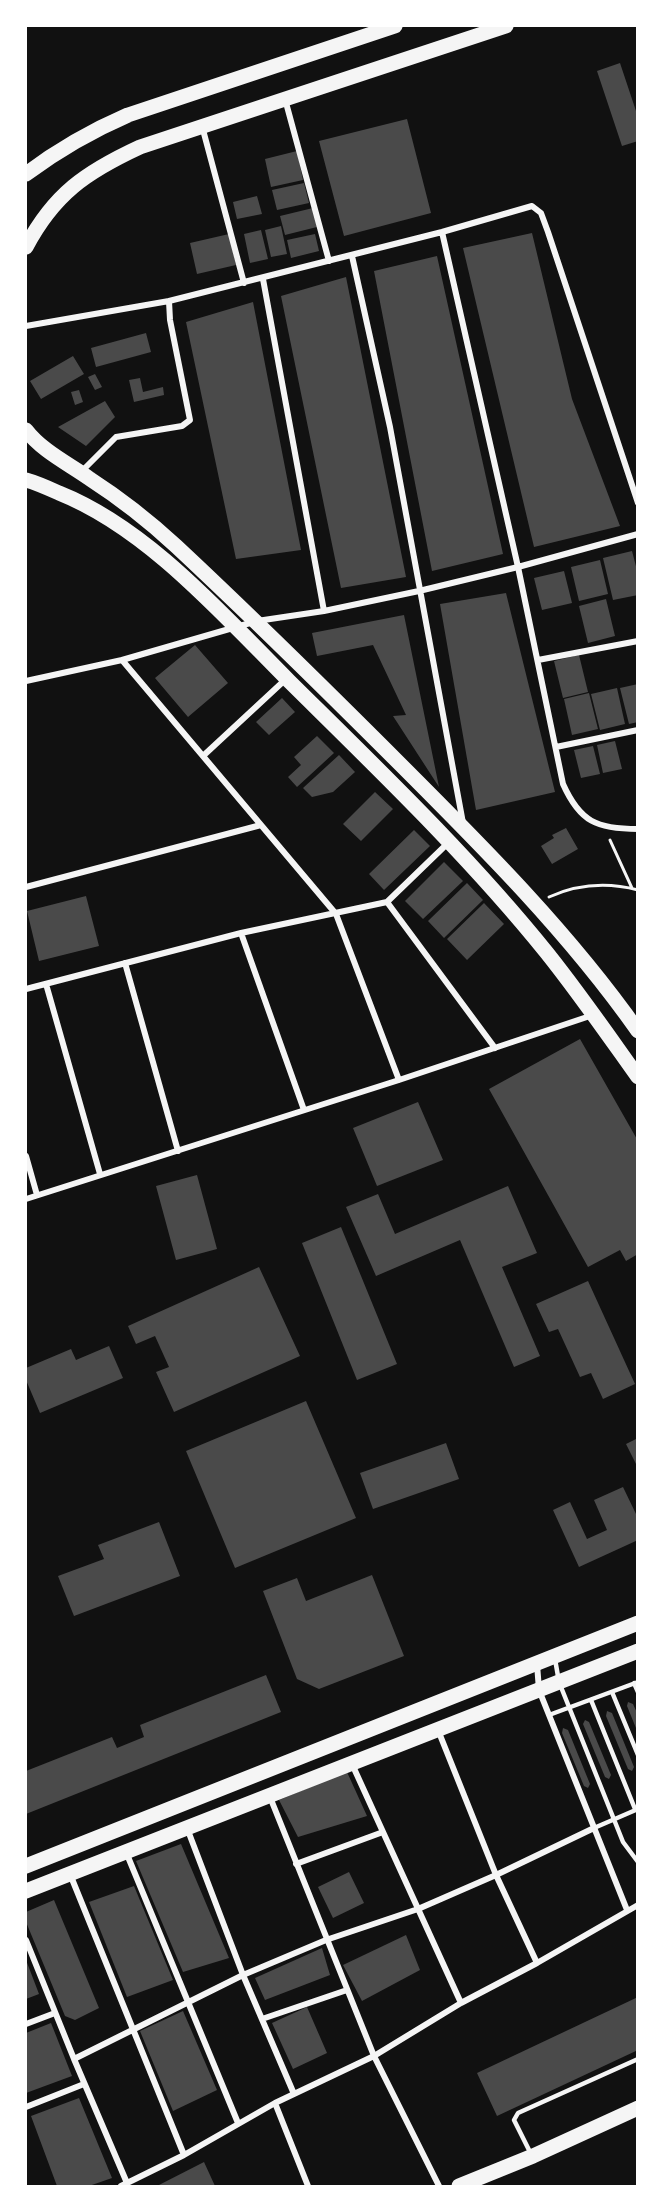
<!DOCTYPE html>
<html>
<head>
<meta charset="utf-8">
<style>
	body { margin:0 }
	#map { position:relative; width:663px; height:2212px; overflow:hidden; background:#111; font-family:"Archivo Narrow",sans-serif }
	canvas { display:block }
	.frame { position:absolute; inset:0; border:27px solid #fff; pointer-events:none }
</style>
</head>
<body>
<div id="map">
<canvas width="663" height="2212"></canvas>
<div class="frame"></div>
</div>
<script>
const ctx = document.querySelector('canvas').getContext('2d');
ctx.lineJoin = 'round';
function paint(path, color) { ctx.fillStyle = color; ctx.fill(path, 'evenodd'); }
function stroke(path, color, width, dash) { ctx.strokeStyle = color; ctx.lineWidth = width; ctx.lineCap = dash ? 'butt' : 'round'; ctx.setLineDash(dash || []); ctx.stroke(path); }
const building = new Path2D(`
	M620 63 638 117V141L622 146 597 71Z
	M407 119 431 213 344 236 319 141Z
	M297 151 303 180 271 187 265 159Z
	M304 183 309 203 277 210 272 190Z
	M257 196 262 214 237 219 233 202Z
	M313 208 317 227 285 235 280 216Z
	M281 226 287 254 271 257 265 230Z
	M261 230 268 259 250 263 244 234Z
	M532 233 572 399 620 526 534 547 463 248Z
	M229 234 236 265 197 274 190 243Z
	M315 234 319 251 291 258 287 240Z
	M437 256 503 554 432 571 374 271Z
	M346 277 406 577 341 588 281 296Z
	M253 302 301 550 236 559 186 322Z
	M146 333 151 352 96 367 91 348Z
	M73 356 84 374 41 399 30 381Z
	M95 374 102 387 95 390 88 377Z
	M140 378 143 392 163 387 164 395 134 402 129 380Z
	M79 390 83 402 75 405 71 392Z
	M105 401 115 417 86 446 58 427Z
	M632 551 638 574V595L613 600 603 558Z
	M600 560 608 594 579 601 571 567Z
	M564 571 572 603 542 610 534 578Z
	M506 593 555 792 476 810 440 604Z
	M606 599 615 636 588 643 579 606Z
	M404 615 439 787 393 716 406 715 373 645 317 656 312 633Z
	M195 645 228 683 188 717 155 678Z
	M579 655 588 692 563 698 554 661Z
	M638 684V722L629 724 620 688Z
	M617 688 625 724 600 730 591 694Z
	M589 693 598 729 572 735 564 699Z
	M282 698 295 712 269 735 256 722Z
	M317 736 334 753 297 787 288 777 301 765 294 757Z
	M615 741 622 769 603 773 597 745Z
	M593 746 600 774 581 778 574 750Z
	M339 755 355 772 333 792 312 797 303 788Z
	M375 792 393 809 361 841 343 824Z
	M566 828 578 849 552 864 541 846 554 838 552 835Z
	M414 830 430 846 384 890 369 874Z
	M444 862 463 881 423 919 405 901Z
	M467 883 483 900 444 938 428 921Z
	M86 896 99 946 39 961 27 911Z
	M484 903 504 924 467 960 447 939Z
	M580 1039 638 1141V1254L626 1261 620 1250 588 1267 489 1089Z
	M418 1102 443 1160 377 1186 353 1128Z
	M197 1175 217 1249 176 1260 156 1186Z
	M508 1186 537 1253 502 1267 540 1356 514 1367 460 1240 376 1276 346 1207 378 1194 395 1234Z
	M341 1227 397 1364 357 1380 302 1243Z
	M259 1267 300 1356 174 1412 156 1372 169 1367 155 1336 136 1344 128 1326Z
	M588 1281 635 1384 603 1399 591 1373 580 1377 558 1329 549 1332 536 1304Z
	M109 1346 123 1378 40 1413 26 1380V1368L71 1349 76 1360Z
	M306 1401 356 1518 235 1568 186 1451Z
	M638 1438V1468L626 1444Z
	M446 1443 459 1479 373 1509 360 1473Z
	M623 1487 636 1514 638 1513V1540L579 1567 553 1510 570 1502 587 1539 607 1530 594 1500Z
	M159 1522 180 1576 74 1616 58 1576 104 1559 98 1545Z
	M372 1575 404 1656 319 1689 297 1679 263 1591 297 1578 306 1601Z
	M266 1675 281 1712 26 1814V1771L112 1737 117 1748 144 1737 140 1725Z
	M628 1702 633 1704 638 1715V1733L627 1706Z
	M607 1711 612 1713 634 1767 632 1771 628 1769 606 1716Z
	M585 1720 589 1722 611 1775 609 1779 605 1777 583 1724Z
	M563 1728 568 1730 590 1784 588 1788 584 1786 562 1733Z
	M347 1772 367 1816 298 1837 279 1800Z
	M181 1844 229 1958 183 1972 136 1861Z
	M349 1872 364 1903 333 1918 318 1887Z
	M134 1886 173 1980 127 1997 89 1902Z
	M54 1900 99 2008 75 2020 65 2016 26 1922V1912Z
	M406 1935 420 1970 362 2001 343 1965Z
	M322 1948 330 1975 265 2000 255 1978Z
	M26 1960 39 1994 26 1999Z
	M638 1997V2050L497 2116 477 2073Z
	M307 2007 327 2053 293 2069 272 2023Z
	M183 2011 217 2090 173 2111 140 2031Z
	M51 2023 72 2076 26 2093V2033Z
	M79 2098 112 2178 89 2186H57L31 2116Z
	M204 2162 215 2186H157Z`);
const path = new Path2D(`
	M610 840 632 888
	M549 897C578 884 607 882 638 890`);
const service = new Path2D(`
	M555 1659 559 1682 623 1842 638 1862
	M634 1683 638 1692
	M612 1692 638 1755
	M591 1700 635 1809
	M549 1715 638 1682
	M594 1828 638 1809
	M531 2154 514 2120 518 2113 638 2059`);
const minor = new Path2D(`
	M285 99 329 261
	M202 126 244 283
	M442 232 518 567 563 784C580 822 597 829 638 829
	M352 256 390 427 463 823
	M263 279 324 611
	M26 326 169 301
	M81 472 116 437 182 426 190 420 170 320 169 301 442 232 532 206 541 213 548 232 638 503
	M122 660 336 914 399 1080
	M538 660 638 641
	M26 681 122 660 257 621 324 611 419 591 518 567 638 534
	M556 747 638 730
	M203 756 286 679
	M26 887 261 825
	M387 902 448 843
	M241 933 387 902 495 1048
	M125 963 178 1151
	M46 984 100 1174
	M26 989 241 933 304 1110
	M26 1156 37 1195
	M26 1199 399 1080 593 1015
	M537 1664 539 1690 627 1910
	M438 1730 496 1875 537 1963
	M352 1764 461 2003
	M270 1797 374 2056 439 2186
	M187 1828 243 1975 294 2094
	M126 1852 238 2123
	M296 1864 383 1832
	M70 1874 184 2155
	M26 1940 74 2059
	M262 2019 347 1990
	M26 2024 55 2013
	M275 2103 308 2186
	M26 2107 84 2084
	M127 2183 74 2059 243 1975 326 1940 418 1909 496 1875 594 1828
	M121 2186 184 2155 275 2103 374 2056 461 2003 537 1963 638 1905`);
const primary = new Path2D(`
	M26 174C58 150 91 131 128 115L395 26
	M26 247C54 194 86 172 140 147L506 26
	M26 430C42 451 69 464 90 479 121 499 149 521 176 546 252 617 326 690 400 764 484 848 569 933 638 1031
	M26 480C37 483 48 488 59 493 147 528 222 614 289 681 377 768 469 856 547 953 579 993 608 1035 638 1077
	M26 1866 638 1623
	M26 1891 638 1651
	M459 2186 533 2156 638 2108`);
paint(building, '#4a4a4a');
stroke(path, '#f5f5f5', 3);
stroke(service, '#f5f5f5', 4.5);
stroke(minor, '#f5f5f5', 6);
stroke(primary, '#f5f5f5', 15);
</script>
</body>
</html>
